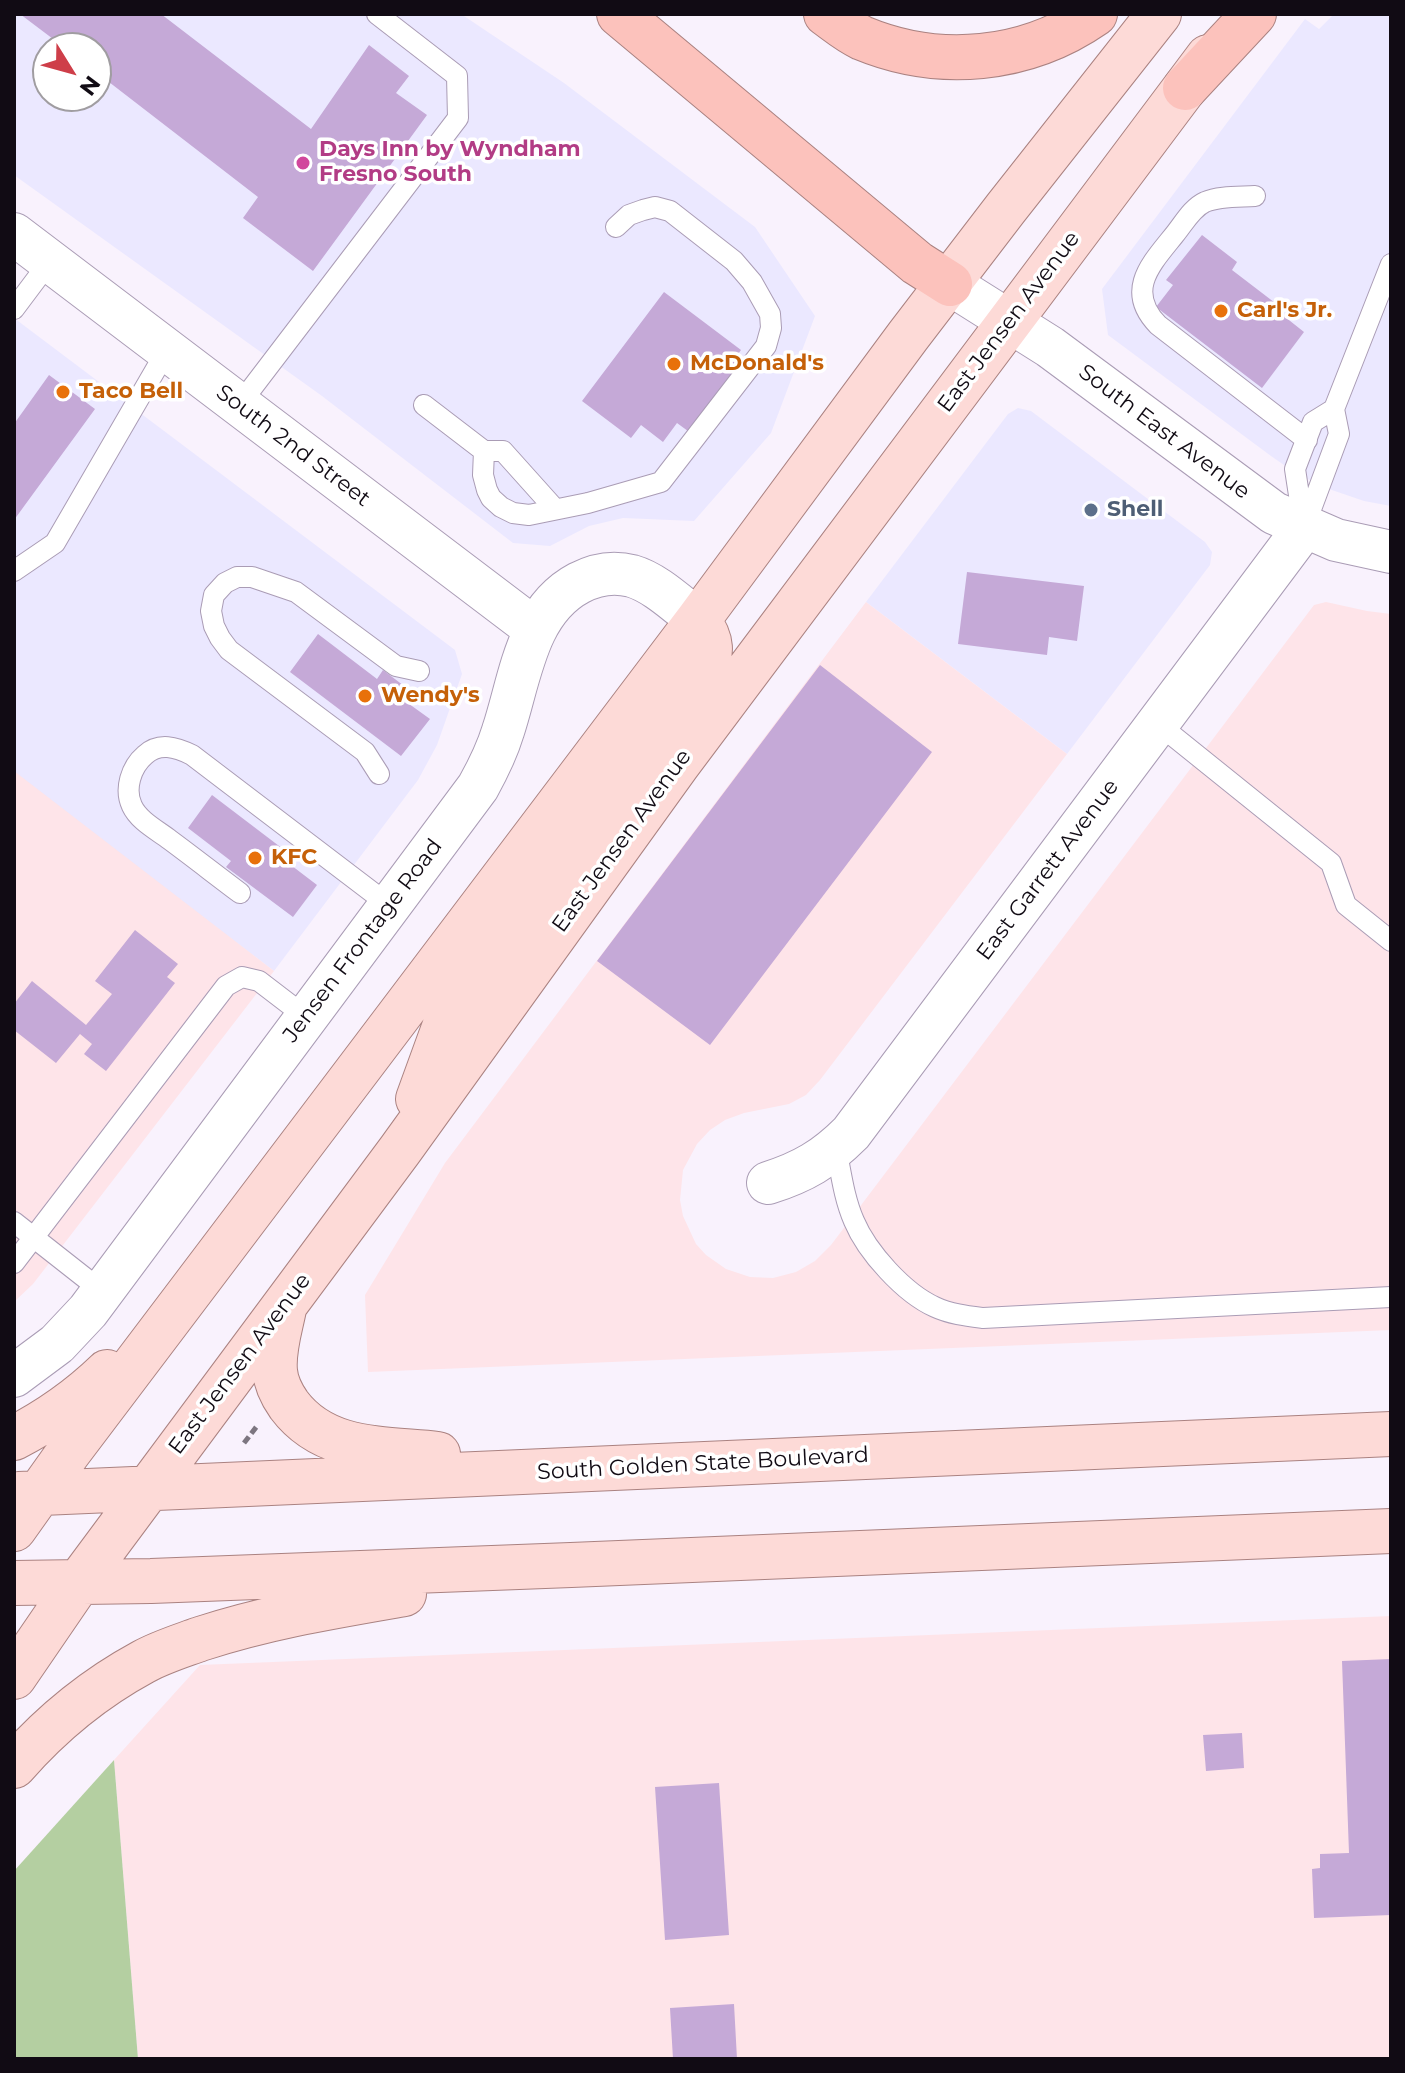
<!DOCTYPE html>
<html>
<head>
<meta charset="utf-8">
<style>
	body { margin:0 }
	#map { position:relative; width:1405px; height:2073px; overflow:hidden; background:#f9f2fd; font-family:Montserrat,sans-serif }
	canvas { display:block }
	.frame { position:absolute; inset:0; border:16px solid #110b14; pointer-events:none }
	.north { position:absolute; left:32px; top:32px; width:80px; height:80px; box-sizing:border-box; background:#fff; border:2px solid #a09da1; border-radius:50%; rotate:127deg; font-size:22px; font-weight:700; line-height:32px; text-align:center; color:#110b14 }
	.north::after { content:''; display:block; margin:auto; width:28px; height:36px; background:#ce3e49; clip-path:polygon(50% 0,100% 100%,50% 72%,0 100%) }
</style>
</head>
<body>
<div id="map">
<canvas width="1405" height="2073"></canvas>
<div class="frame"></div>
<div class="north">N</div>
</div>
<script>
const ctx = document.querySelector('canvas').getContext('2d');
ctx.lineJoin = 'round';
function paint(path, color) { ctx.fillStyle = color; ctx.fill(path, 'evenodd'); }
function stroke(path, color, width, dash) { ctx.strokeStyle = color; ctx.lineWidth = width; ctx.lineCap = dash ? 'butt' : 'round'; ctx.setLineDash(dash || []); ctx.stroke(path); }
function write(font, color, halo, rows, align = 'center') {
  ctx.font = font + ' Montserrat,sans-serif'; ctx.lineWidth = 7; ctx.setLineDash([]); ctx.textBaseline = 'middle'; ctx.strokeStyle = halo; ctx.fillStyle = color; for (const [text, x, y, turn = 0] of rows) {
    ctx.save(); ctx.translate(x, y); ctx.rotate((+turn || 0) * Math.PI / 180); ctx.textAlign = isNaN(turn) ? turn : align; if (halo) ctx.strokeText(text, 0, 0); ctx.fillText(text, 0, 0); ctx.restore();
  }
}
const commercial = new Path2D(`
	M14 14H461L564 83 755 227 815 316 771 433 694 521 623 518 589 526 550 546 513 543 322 396 14 175ZM48 48H96V96H48Z
	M1334 14H1391V506L1364 501 1329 489 1297 474 1271 456 1108 335 1102 289 1305 19 1319 29Z
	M14 318 455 650 462 674 437 745 418 780 274 971 14 775Z
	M1018 408 1031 411 1205 542 1212 552 1210 565 1067 754 866 602 1008 414Z`);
const industrial = new Path2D(`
	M866 602 1067 754 820 1080 806 1095 789 1104 744 1113 725 1120 710 1130 697 1144 683 1170 680 1200 683 1216 696 1244 706 1255 726 1269 750 1277 773 1278 796 1272 815 1261 831 1245 1314 605 1326 602 1367 611 1391 614V1330L368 1372 365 1295 445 1163Z
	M14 771 274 971 33 1284 14 1302Z
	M1391 1616V2059H138L114 1760 200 1665Z`);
const green = new Path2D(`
	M114 1760 138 2059H14V1871Z`);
const building = new Path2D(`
	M20 14H161L311 129 369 45 409 76 396 93 427 115 313 271 243 218 258 197 96 72V48H65Z
	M1202 235 1237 262 1232 270 1283 309 1280 313 1304 332 1262 388 1156 307 1173 285 1166 280Z
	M664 292 741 350 733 361 742 367 692 434 677 423 663 442 641 425 631 438 582 401Z
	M49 375 95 409 14 520V424Z
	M967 572 1084 586 1077 641 1049 637 1047 655 958 644Z
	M318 634 377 679 383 670 412 692 405 701 430 719 401 756 290 672Z
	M820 665 932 752 710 1045 597 961Z
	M212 795 283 849 279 856 317 885 293 917 226 867 231 861 188 828Z
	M135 930 178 964 167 977 175 983 106 1071 84 1054 92 1044 80 1034 56 1063 14 1030V1004L32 981 86 1025 112 994 95 981Z
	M1391 1659V1915L1314 1918 1312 1869 1320 1868V1854L1349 1853 1342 1661Z
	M1242 1733 1244 1768 1206 1771 1203 1735Z
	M719 1783 729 1935 665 1940 655 1787Z
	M734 2004 737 2059H673L670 2008Z`);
const path = new Path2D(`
	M244 1443 257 1426`);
const lane = new Path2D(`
	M1255 196C1239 197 1219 196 1205 202 1192 208 1184 223 1175 234 1152 263 1124 290 1158 325L1307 440
	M14 309 50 261
	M239 405 458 118 457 76 377 14
	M424 405 484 451 483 475 487 490 491 498 501 507 513 513 529 515 588 503 661 482 766 346 771 328 770 314 752 282 734 261 670 211 655 207 643 210 629 215 616 227
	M1334 409 1339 434 1304 528 1295 469 1313 422Z
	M1334 409 1391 264
	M484 451H503L555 509
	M14 571 55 543 167 350
	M1157 723 1331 863 1346 905 1391 941
	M379 774 365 752 229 650 220 638 214 626 211 611 214 595 225 583 237 577H252L296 592 396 666 419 671
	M240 893C216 875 193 857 170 840 157 830 139 821 132 806 124 789 131 767 145 755 159 742 176 747 192 755L389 905
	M836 1148C841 1173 844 1198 854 1221 867 1252 904 1293 935 1307 950 1314 967 1316 983 1318L1391 1297
	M14 1222 103 1292
	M14 1263 226 986 242 977 259 981 306 1017`);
const street = new Path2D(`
	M14 234 535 629
	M950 284 1050 347 1274 513 1336 540 1391 552
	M768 1183C803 1172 825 1159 851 1133L1304 528
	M14 1376 57 1344 88 1311 478 787C488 769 497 751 503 731 520 680 526 611 579 583 596 574 613 571 632 576 656 583 678 605 698 620`);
const primary = new Path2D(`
	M418 1099 450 1011 703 675C713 653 713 640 698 620
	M284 1309C280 1329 273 1350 275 1371 276 1384 282 1395 289 1405 325 1453 384 1448 438 1454
	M14 1438C49 1420 79 1399 107 1372
	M19 1494 1391 1434
	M14 1529 68 1453 698 620 908 336 1006 208 1159 14
	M14 1583 151 1581 571 1565 1391 1531
	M14 1677 79 1582 400 1150 678 764 1208 57
	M14 1766C50 1725 95 1688 143 1662 161 1652 181 1646 200 1639 267 1617 335 1606 404 1594`);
const highway = new Path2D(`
	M619 14 917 263 950 284
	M826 14C837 22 849 32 862 38 939 70 1026 62 1095 14
	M1185 88 1254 14`);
const markers = [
	[303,163,8,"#d1479c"],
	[1221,311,8,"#e8710a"],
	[674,364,8,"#e8710a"],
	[63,392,8,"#e8710a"],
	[1091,510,8,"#5c6f8a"],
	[365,696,8,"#e8710a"],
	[255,858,8,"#e8710a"]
];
const hotelNames = [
	["Days Inn by Wyndham",319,150],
	["Fresno South",319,175]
];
const foodNames = [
	["Carl's Jr.",1237,311],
	["McDonald's",690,364],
	["Taco Bell",79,392],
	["Wendy's",381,696],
	["KFC",271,858]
];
const streetNames = [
	["East Jensen Avenue",1009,322,-53],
	["South East Avenue",1164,432,37],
	["South 2nd Street",293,446,37],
	["East Jensen Avenue",622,841,-54],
	["East Garrett Avenue",1048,870,-53],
	["Jensen Frontage Road",363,941,-53],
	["East Jensen Avenue",240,1364,-53],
	["South Golden State Boulevard",703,1464,-3]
];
const serviceNames = [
	["Shell",1107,510]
];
paint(commercial, '#ebe8ff');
paint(industrial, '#fee4e9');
paint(green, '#b4cfa1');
paint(building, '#c5a9d7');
stroke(lane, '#aa9cb5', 22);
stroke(street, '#aa9cb5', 44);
stroke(primary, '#aa8281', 46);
stroke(highway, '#aa8281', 46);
stroke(path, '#7d7680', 5, [8, 4]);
stroke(lane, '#fff', 20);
stroke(street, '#fff', 42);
stroke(primary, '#fddad7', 44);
stroke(highway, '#fcc2bc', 44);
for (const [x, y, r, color] of markers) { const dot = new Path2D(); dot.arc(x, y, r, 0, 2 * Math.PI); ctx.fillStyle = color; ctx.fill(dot); stroke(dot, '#fff', 3); }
write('bold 22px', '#b23c85', '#fff', hotelNames, 'left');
write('bold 22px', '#c56008', '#fff', foodNames, 'left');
write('22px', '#110b14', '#fff', streetNames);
write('bold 22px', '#4e5e75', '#fff', serviceNames, 'left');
</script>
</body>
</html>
